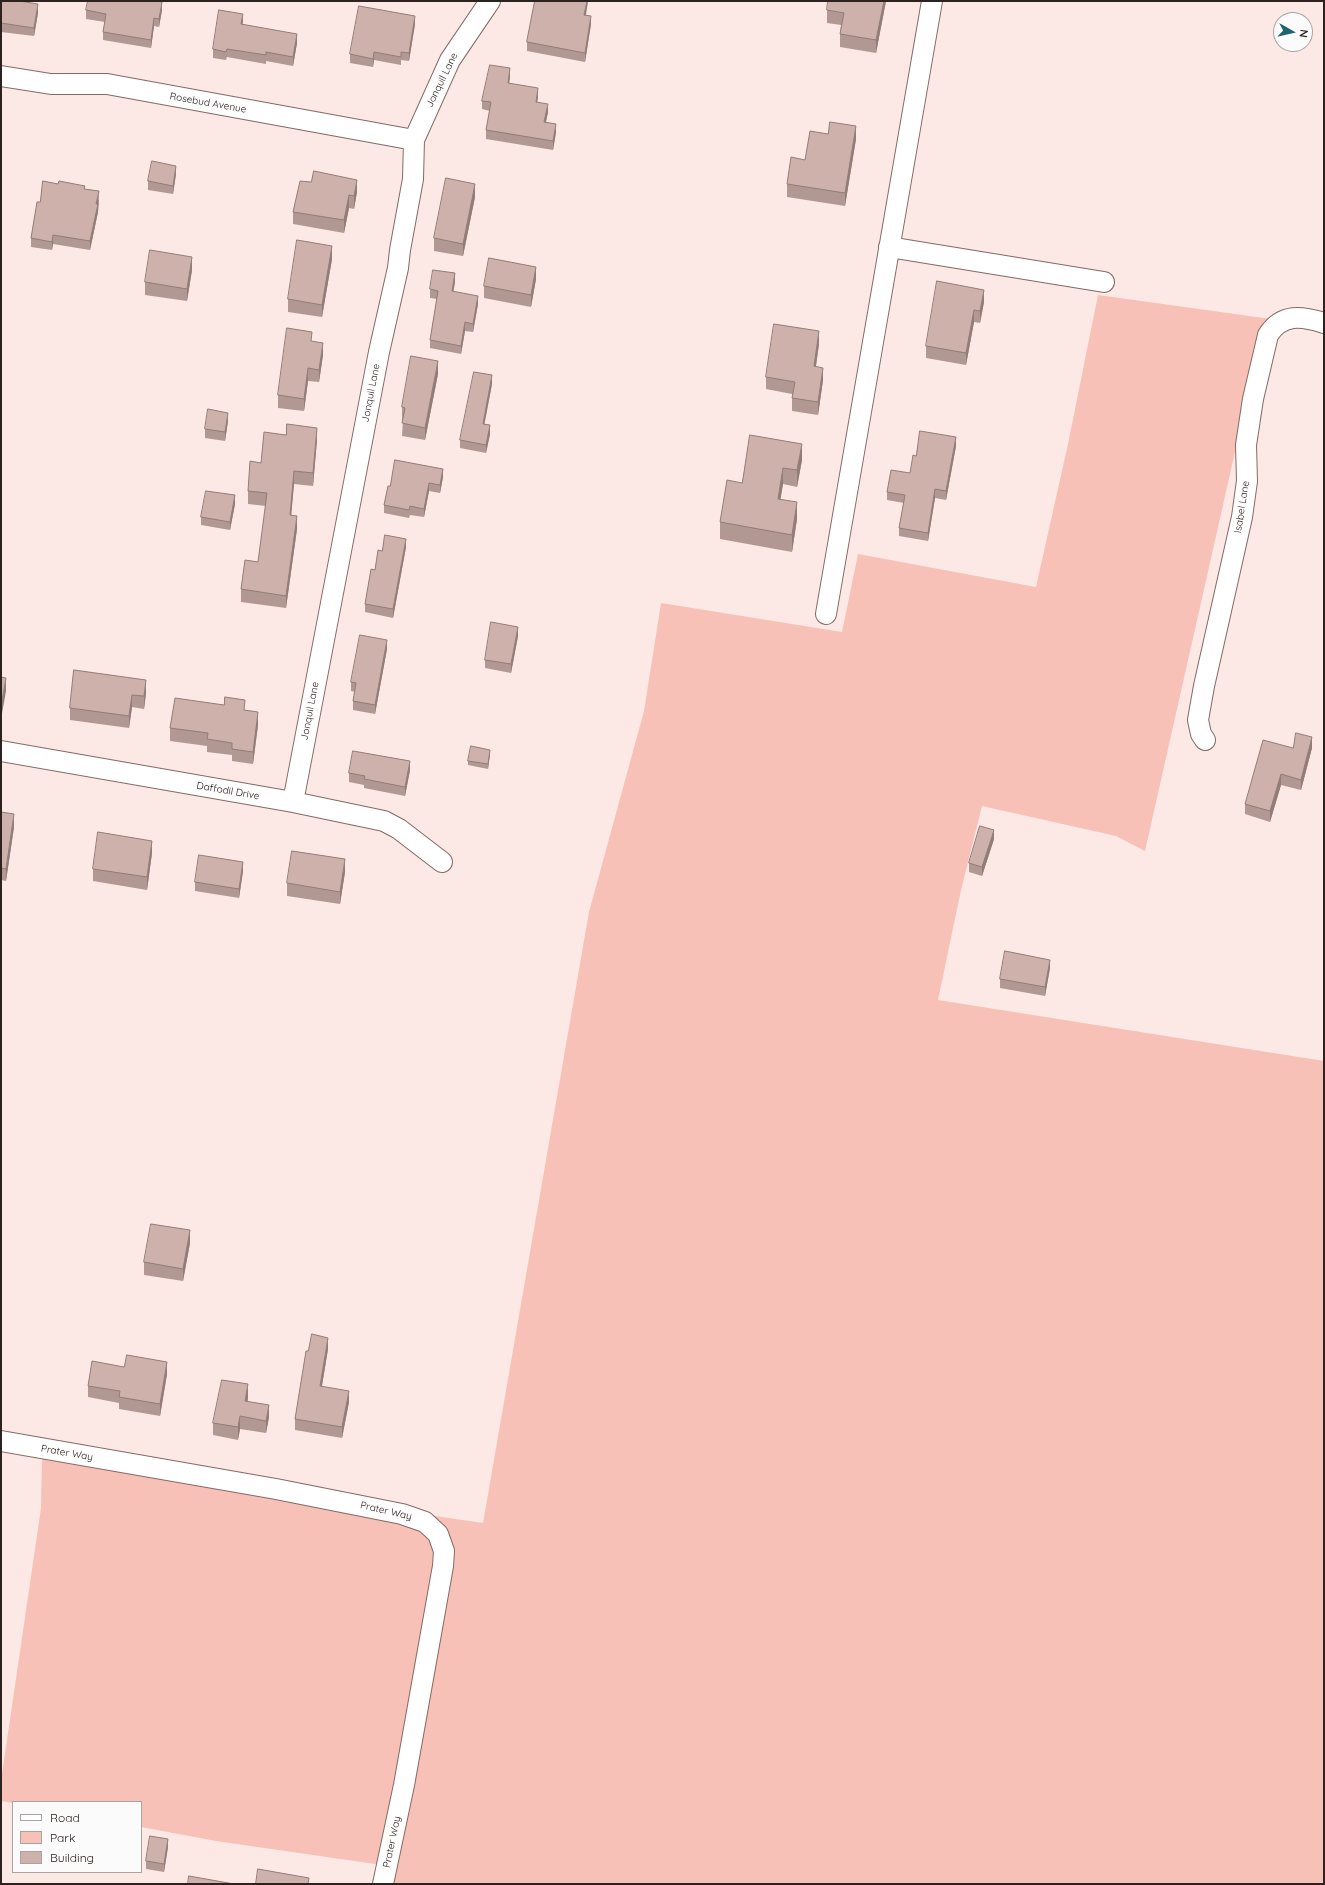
<!DOCTYPE html>
<html>
<head>
<meta charset="utf-8">
<style>
	body { margin:0 }
	#map { position:relative; width:1325px; height:1885px; overflow:hidden; background:#fce9e5; font-family:Quicksand,sans-serif }
	canvas { display:block }
	.frame { position:absolute; inset:0; border:2px solid #2d221f; pointer-events:none }
	.legend { position:absolute; left:12px; top:1801px; width:130px; height:72px; box-sizing:border-box; background:#fbfbfb; border:1px solid #a9a4a3; margin:0; padding:5px 7px; list-style:none; font-size:12px; color:#2d221f }
	.legend li { display:flex; align-items:center; gap:8px; height:20px }
	.legend b { width:20px; border:1px solid #a9a4a3 }
	.north { position:absolute; left:1273px; top:12px; width:40px; height:40px; box-sizing:border-box; background:#fbfbfb; border:1px solid #a9a4a3; border-radius:50%; rotate:98deg; font-size:11px; font-weight:700; line-height:16px; text-align:center; color:#2d221f }
	.north::after { content:''; display:block; margin:auto; width:14px; height:18px; background:#1b6571; clip-path:polygon(50% 0,100% 100%,50% 72%,0 100%) }
</style>
</head>
<body>
<div id="map">
<canvas width="1325" height="1885"></canvas>
<div class="frame"></div>
<ul class="legend">
<li><b style="height:5px;background:#fff"></b>Road</li>
<li><b style="height:11px;background:#f8c1b7"></b>Park</li>
<li><b style="height:11px;background:#cfb1ab"></b>Building</li>
</ul>
<div class="north">N</div>
</div>
<script>
const ctx = document.querySelector('canvas').getContext('2d');
ctx.lineJoin = 'round';
function paint(path, color) { ctx.fillStyle = color; ctx.fill(path, 'evenodd'); }
function stroke(path, color, width, dash) { ctx.strokeStyle = color; ctx.lineWidth = width; ctx.lineCap = dash ? 'butt' : 'round'; ctx.setLineDash(dash || []); ctx.stroke(path); }
function write(font, color, halo, rows, align = 'center') {
  ctx.font = font + ' Quicksand,sans-serif'; ctx.lineWidth = 3; ctx.setLineDash([]); ctx.textBaseline = 'middle'; ctx.strokeStyle = halo; ctx.fillStyle = color; for (const [text, x, y, turn = 0] of rows) {
    ctx.save(); ctx.translate(x, y); ctx.rotate((+turn || 0) * Math.PI / 180); ctx.textAlign = isNaN(turn) ? turn : align; if (halo) ctx.strokeText(text, 0, 0); ctx.fillText(text, 0, 0); ctx.restore();
  }
}
const green = new Path2D(`
	M1098 295 1271 319 1253 372 1145 851 1116 836 982 806 961 890 938 1000 1324 1061V1884H386L389 1866 216 1841 141 1827V1802L13 1803 1 1801V1781L41 1508 42 1458 483 1523 589 912 644 711 661 603 842 632 858 554 1036 587 1068 444Z`);
const minor = new Path2D(`
	M1 76 51 84H107L414 140
	M889 247 1104 282
	M826 614 932 1
	M1205 740 1201 734 1198 720 1204 686 1242 517 1247 481 1246 445 1253 399 1268 335C1282 313 1302 316 1324 323
	M1 751 293 802 384 821 399 829 442 862
	M293 802 379 352 398 268 400 250 413 179 414 140 450 60 490 1
	M1 1441 276 1489 402 1514 425 1522 438 1534 444 1551 443 1566 404 1785 383 1884`);
const wall = new Path2D(`
	M1 1 38 13 34 36 1 32Z
	M535 1H588L586 15 591 24 585 62 527 51V42Z
	M886 1 876 53 840 47V34L841 25 827 23V10Z
	M86 10H162L159 27 154 26 151 48 103 40V32L105 22 86 19Z
	M243 22 242 24 297 43 293 66 266 61V64L227 57 226 60 213 58V49Z
	M415 24 409 61 401 60V65L374 60 373 67 350 63V54Z
	M510 77 509 83 538 97 537 102 548 112 546 122 556 132 553 150 486 139V130L490 111 482 109V101Z
	M856 139 845 206 787 197V184L805 160Z
	M176 174 173 194 148 190V181Z
	M85 189 99 200 98 212 90 250 53 244 52 250 31 247V238L40 202Z
	M357 192 354 209 349 208 344 233 293 224V212Z
	M475 197 463 256 434 251V238Z
	M332 259 322 317 288 312V299Z
	M192 270 187 301 145 295V282Z
	M536 279 531 307 484 298V286Z
	M455 282 453 291 478 304 473 332 465 331 461 354 430 348V340L437 299 430 298V289Z
	M984 302 980 323 974 322 966 365 926 358V346Z
	M312 341 323 355 319 382 308 381 304 411 278 408V395Z
	M819 344 816 366 823 380 818 415 792 411V394L766 389V377Z
	M438 374 425 440 402 436 403 420H402V407Z
	M492 384 484 424 490 434 486 453 460 448V440Z
	M228 421 225 441 205 438V429Z
	M286 435 317 440 313 486 294 484 291 516 297 529 286 608 241 602V589L258 562 266 506 248 504V491L261 463Z
	M956 446 946 500 935 498 928 541 899 536V528L904 503 887 500V492L910 473 916 456Z
	M802 460 797 487 783 484 780 499 797 519 792 552 720 539V522L742 483Z
	M443 477 440 493 429 491 424 517 410 515 409 518 384 513V505L390 486Z
	M235 504 230 530 201 525V517Z
	M406 547 393 618 365 612V604L375 570 382 551Z
	M518 636 511 673 485 668V660Z
	M387 649 375 714 353 710V701L355 692 351 691V682Z
	M74 670 146 693 144 709 132 707 129 728 70 720V708Z
	M245 711 258 725 253 764 232 761V755L207 752V746L170 741V728Z
	M1293 748H1312L1301 790 1281 785 1270 822 1245 814V804Z
	M490 754 488 769 468 765V761Z
	M410 770 405 796 364 788V785L349 782V773Z
	M1 812 14 827 6 881 1 880Z
	M994 839 982 876 969 872V863Z
	M152 853 147 890 93 881V869Z
	M243 871 239 898 195 891V882Z
	M345 872 340 904 287 896V883Z
	M1050 968 1045 996 1000 988V979Z
	M190 1243 183 1281 144 1275V1262Z
	M328 1349 322 1386 349 1402 342 1438 295 1430V1419L308 1351Z
	M167 1374 160 1416 119 1409V1403L88 1397V1386Z
	M248 1397V1401L269 1417 266 1433 240 1429 238 1440 213 1435V1423Z
	M168 1847 164 1872 146 1869V1861Z`);
const shadedWall = new Path2D(`
	M587 1H588L584 23V15Z
	M884 1H886L876 53V40Z
	M162 2V10L159 27V19Z
	M38 4V13L34 36V28Z
	M243 14V22L241 33V24Z
	M415 16V24L409 61V53Z
	M591 16V24L585 62V53Z
	M154 18V26L151 48V40Z
	M297 34V43L293 66V57Z
	M374 52V60L373 67V59Z
	M510 68V77L508 91V83Z
	M538 88V97L536 110V102Z
	M548 104V112L544 130V122Z
	M556 124V132L553 150V141Z
	M856 126V139L845 206V193Z
	M176 166V174L173 194V186Z
	M357 180V192L354 209V196Z
	M475 184V197L463 256V244Z
	M99 191 98 212 90 250V241Z
	M349 195V208L344 233V220Z
	M53 235V244L52 250V242Z
	M332 246V259L322 317V305Z
	M192 257V270L187 301V289Z
	M536 267V279L531 307V295Z
	M455 273V282L452 300V291Z
	M984 290V302L980 323V311Z
	M478 296V304L473 332V324Z
	M974 310V322L966 365V353Z
	M465 322V331L461 354V346Z
	M819 331V344L814 379V366Z
	M323 343V355L319 382V370Z
	M438 361V374L425 440V428Z
	M308 368V381L304 411V399Z
	M823 368V380L818 415V402Z
	M492 375V384L483 432V424Z
	M228 413V421L225 441V432Z
	M490 425V434L486 453V445Z
	M317 428V440L313 486V473Z
	M956 437V446L946 500V491Z
	M802 444V460L797 487V470Z
	M783 468V484L778 515V499Z
	M443 469V477L440 493V485Z
	M294 471V484L290 528V515Z
	M429 483V491L424 517V509Z
	M935 489V498L928 541V533Z
	M235 495V504L230 530V522Z
	M797 502V519L792 552V535Z
	M297 516V529L286 608V596Z
	M406 539V547L393 618V609Z
	M518 627V636L511 673V664Z
	M387 640V649L375 714V705Z
	M6 678V691L1 719V706Z
	M146 680V693L144 709V696Z
	M132 695V707L129 728V716Z
	M258 712V725L253 764V752Z
	M1312 737V748L1301 790V780Z
	M490 750V754L488 769V764Z
	M410 761V770L405 796V787Z
	M1281 774V785L1270 822V811Z
	M14 814V827L6 881V869Z
	M994 830V839L982 876V867Z
	M152 841V853L147 890V877Z
	M345 859V872L340 904V892Z
	M243 862V871L239 898V889Z
	M1050 960V968L1045 996V987Z
	M190 1230V1243L183 1281V1269Z
	M328 1338V1349L320 1397V1386Z
	M167 1362V1374L160 1416V1404Z
	M248 1384V1397L245 1413V1401Z
	M349 1391V1402L342 1438V1427Z
	M269 1405V1417L266 1433V1421Z
	M240 1416V1429L238 1440V1427Z
	M168 1839V1847L164 1872V1864Z`);
const building = new Path2D(`
	M1 1H19L38 4 34 28 1 23Z
	M88 1H158L162 2 159 19 154 18 151 40 103 32 106 14 86 10Z
	M535 1H587L584 15 591 16 585 53 527 42Z
	M828 1H884L876 40 840 34 844 13 827 10Z
	M359 6 415 16 409 53 401 52V57L374 52 373 59 350 54Z
	M219 10 243 14 241 24 297 34 293 57 266 52V55L227 49 226 52 213 49Z
	M490 65 510 68 508 83 538 88 536 102 548 104 544 122 556 124 553 141 486 130 491 102 482 101Z
	M830 122 856 126 845 193 787 184 791 157 805 160 810 131 828 134Z
	M152 161 176 166 173 186 148 181Z
	M314 171 357 180 354 196 349 195 344 220 293 212 300 181 311 182Z
	M446 178 475 184 463 244 434 238Z
	M43 181 58 184 59 181 85 186 84 189 99 191 96 204H98L90 241 53 235 52 242 31 238 37 202H40Z
	M297 240 332 246 322 305 288 299Z
	M150 250 192 257 187 289 145 282Z
	M489 258 536 267 531 295 484 286Z
	M433 270 455 273 452 291 478 296 473 324 465 322 461 346 430 340 438 291 430 289Z
	M937 281 984 290 980 311 974 310 966 353 926 346Z
	M774 324 819 331 814 366 823 368 818 402 792 398 795 382 766 377Z
	M287 328 312 332 311 341 323 343 319 370 308 368 304 399 278 395Z
	M411 356 438 361 425 428 402 423 405 408 402 407Z
	M474 372 492 375 483 424 490 425 486 445 460 440Z
	M208 409 228 413 225 432 205 429Z
	M287 424 317 428 313 473 294 471 290 515 297 516 286 596 241 589 245 560 258 562 267 493 248 491 250 461 261 463 264 432 286 435Z
	M920 431 956 437 946 491 935 489 928 533 899 528 905 495 887 492 891 470 910 473 913 455 916 456Z
	M750 435 802 444 797 470 783 468 778 499 797 502 792 535 720 522 727 480 742 483Z
	M395 460 443 469 440 485 429 483 424 509 410 506 409 510 384 505 388 486H390Z
	M206 491 235 495 230 522 201 517Z
	M385 535 406 539 393 609 365 604 371 569 375 570 378 550 382 551Z
	M491 622 518 627 511 664 485 660Z
	M360 635 387 640 375 705 353 701 356 683 351 682Z
	M74 670 146 680 144 696 132 695 129 716 70 708Z
	M1 677 6 678 1 706Z
	M225 697 245 700 244 710 258 712 253 752 232 749V743L207 739 208 733 170 728 175 698 224 705Z
	M1296 733 1312 737 1301 780 1281 774 1270 811 1245 804 1263 740 1293 748Z
	M471 746 490 750 488 764 468 761Z
	M353 751 410 761 405 787 364 779 365 776 349 773Z
	M1 812 14 814 6 869 1 868Z
	M980 826 994 830 982 867 969 863Z
	M98 832 152 841 147 877 93 869Z
	M292 851 345 859 340 892 287 883Z
	M199 855 243 862 239 889 195 882Z
	M1005 951 1050 960 1045 987 1000 979Z
	M151 1224 190 1230 183 1269 144 1262Z
	M312 1334 328 1338 320 1386 349 1391 342 1427 295 1419 306 1351H308Z
	M127 1355 167 1362 160 1404 119 1397 120 1391 88 1386 92 1361 124 1367Z
	M222 1380 248 1384 245 1401 269 1405 266 1421 240 1416 238 1427 213 1423Z
	M150 1836 168 1839 164 1864 146 1861Z
	M258 1869 309 1878 308 1884H256Z
	M189 1876 234 1884H188Z`);
const streetNames = [
	["Jonquil Lane",442,80,-64],
	["Rosebud Avenue",208,103,10],
	["Jonquil Lane",371,393,-79],
	["Isabel Lane",1242,507,-81],
	["Jonquil Lane",310,711,-79],
	["Daffodil Drive",228,791,10],
	["Prater Way",67,1453,10],
	["Prater Way",386,1511,13],
	["Prater Way",392,1842,-78]
];
paint(green, '#f8c1b7');
stroke(minor, '#856964', 22);
stroke(minor, '#fff', 20);
paint(wall, '#b29893');
paint(shadedWall, '#917c78');
paint(building, '#cfb1ab');
stroke(building, '#917c78', 1);
write('10px', '#2d221f', '#fbfbfb', streetNames);
</script>
</body>
</html>
